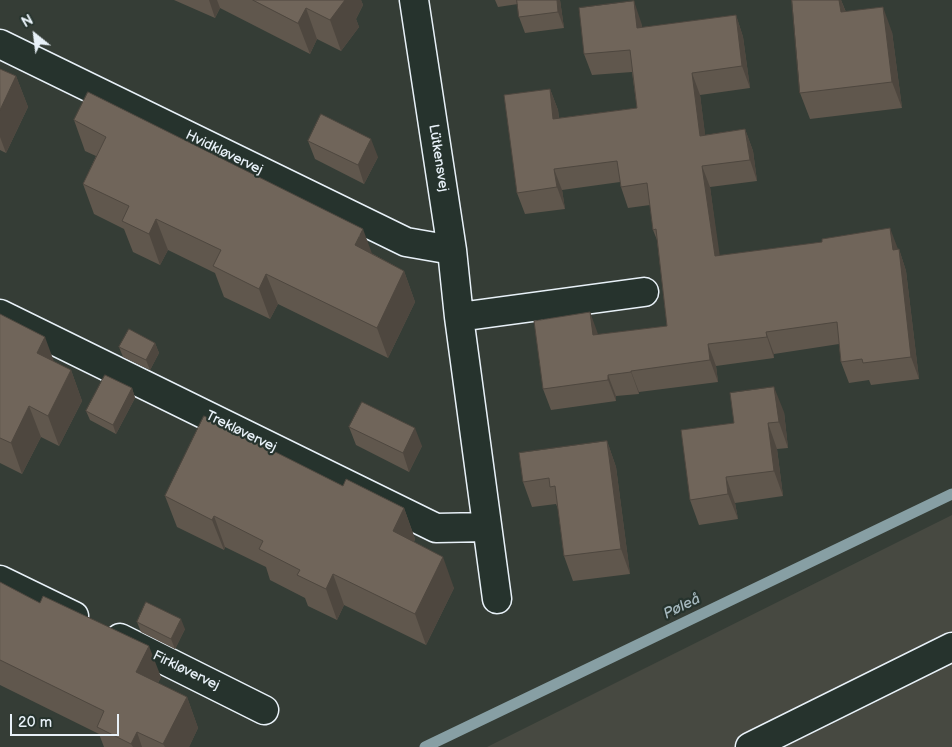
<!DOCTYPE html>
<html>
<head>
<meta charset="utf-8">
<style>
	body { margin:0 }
	#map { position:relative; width:952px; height:747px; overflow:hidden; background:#353d36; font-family:"Balsamiq Sans",sans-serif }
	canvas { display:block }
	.north { position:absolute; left:10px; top:10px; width:50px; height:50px; -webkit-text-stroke:4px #26332d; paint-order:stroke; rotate:331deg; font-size:14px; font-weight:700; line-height:20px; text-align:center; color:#e8f1f8 }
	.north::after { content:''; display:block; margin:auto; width:18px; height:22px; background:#e8f1f8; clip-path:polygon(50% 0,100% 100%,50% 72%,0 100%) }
	.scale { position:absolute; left:10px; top:714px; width:109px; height:22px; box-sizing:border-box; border:2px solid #e8f1f8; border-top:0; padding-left:6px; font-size:15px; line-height:18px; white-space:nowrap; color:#e8f1f8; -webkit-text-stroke:4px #26332d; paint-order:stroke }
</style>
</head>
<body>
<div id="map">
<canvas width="952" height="747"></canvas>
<div class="north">N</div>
<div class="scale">20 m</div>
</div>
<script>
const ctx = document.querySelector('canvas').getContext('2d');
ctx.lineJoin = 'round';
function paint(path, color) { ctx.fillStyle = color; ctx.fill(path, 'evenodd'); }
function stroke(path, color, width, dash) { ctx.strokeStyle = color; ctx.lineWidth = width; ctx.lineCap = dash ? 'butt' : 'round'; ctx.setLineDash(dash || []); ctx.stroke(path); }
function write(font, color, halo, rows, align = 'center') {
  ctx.font = font + ' "Balsamiq Sans",sans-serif'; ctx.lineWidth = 4.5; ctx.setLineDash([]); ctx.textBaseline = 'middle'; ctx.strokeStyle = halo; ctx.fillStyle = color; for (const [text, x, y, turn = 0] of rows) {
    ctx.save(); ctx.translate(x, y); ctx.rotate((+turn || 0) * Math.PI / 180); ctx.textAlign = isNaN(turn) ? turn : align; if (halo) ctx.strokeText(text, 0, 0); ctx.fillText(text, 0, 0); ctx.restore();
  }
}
const built = new Path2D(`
	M952 515V747H487Z`);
const stream = new Path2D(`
	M425 747 952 494`);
const minor = new Path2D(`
	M414 0 452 250 459 317 497 599
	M0 44 406 242 452 250
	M0 314 436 528 486 527
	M459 317 644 292
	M0 580 74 616
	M120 638 264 710
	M750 747 952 647`);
const wall = new Path2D(`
	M174 0H361L363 5 356 19 359 27 341 51 317 39 310 54 220 8 215 18Z
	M495 0H560L564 28 525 33 519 17 518 4 498 7Z
	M841 0 846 12 892 32 902 108 810 119 800 93Z
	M736 15 743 37 750 88 700 95 705 135 745 129 753 151 757 181 710 187 719 256 899 249 906 271 919 379 871 385 869 380 849 383 841 362 839 344 774 354V358L716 366 718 382 639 392V394L616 396V401L551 410 543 389 598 335 667 326 657 240 653 230 650 205 628 208 621 187 620 182 562 190 565 209 525 214 517 193 550 89 558 110 559 118 637 108 632 72 592 75 584 54 641 22 642 28Z
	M0 69 16 76 28 107 6 153 0 150Z
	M74 120 373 254 404 271 415 302 388 358 278 304 270 319 224 297 215 273 168 250 160 265 133 252 124 229 94 214 83 184 96 156 85 151Z
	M308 141 378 157 364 184 315 159Z
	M0 314 54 362 71 370 82 401 59 446 41 437 22 474 0 463Z
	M155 343 159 353 150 370 123 357 119 347Z
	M132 388 135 398 116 434 90 420 86 411Z
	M784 412 788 448 777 449 783 496 735 503 738 519 699 525 690 500 734 423Z
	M349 427 422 446 409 472 356 445Z
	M607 441 616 467 630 574 573 581 564 556 558 509 556 504 532 507 523 482Z
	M343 486 404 508 415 539 414 542 454 588 426 645 344 605 337 620 308 606 305 598 270 580 266 567 225 547 224 550 177 527 165 496Z
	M0 582 161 677 158 683 187 697 198 728 189 747H104L99 734 0 685Z
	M137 622 185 629 175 649 141 632Z`);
const shadedWall = new Path2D(`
	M209 0H217L220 8 215 18Z
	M344 0H361L363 5 356 19 359 27 341 51 330 20Z
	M557 0H560L564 28 558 12Z
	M839 0H841L848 18 841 12Z
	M634 1 641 22 645 50 637 28Z
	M883 7 892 32 902 108 892 82Z
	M306 8 317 39 310 54 298 23Z
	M736 15 743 37 750 88 742 66Z
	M692 73 700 95 708 157 700 136Z
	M16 76 28 107 6 153 0 137V110Z
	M550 89 558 110 561 140 553 119Z
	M745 129 753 151 757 181 750 160Z
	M371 139 378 157 364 184 358 165Z
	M702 166 710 187 723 278 715 256Z
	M554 169 562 190 565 209 557 187Z
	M156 219 168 250 160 265 149 234Z
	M890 228 898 249 901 271 893 250Z
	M363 229 374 259 355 245Z
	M899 249 906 271 919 379 911 357Z
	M404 271 415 302 388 358 377 328Z
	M266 274 278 304 270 319 259 289Z
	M590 312 598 334 601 357 593 335Z
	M766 332 774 354V358L767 337Z
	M45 337 56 367 37 353Z
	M155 343 159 353 150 370 146 360Z
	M708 344 716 366 718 382 710 360Z
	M71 370 82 401 59 446 48 416Z
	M631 371 639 392V394L631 372Z
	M608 375 616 396V401L608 380Z
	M774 387 784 412 788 448 779 422Z
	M132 388 135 398 116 434 113 425Z
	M29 406 41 437 22 474 11 443Z
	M768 423 777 449 783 496 774 471Z
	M415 428 422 446 409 472 403 453Z
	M607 441 616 467 630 574 621 549Z
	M726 477 735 503 738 519 728 494Z
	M404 508 415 539 404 561 393 531Z
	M214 516 225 547 224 550 212 520Z
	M443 557 454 588 426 645 415 614Z
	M333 574 344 605 337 620 326 589Z
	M181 619 185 629 175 649 171 639Z
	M149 646 161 677 147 703 136 672Z
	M187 697 198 728 189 747H165L163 744Z
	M137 732 142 747H133L131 744Z`);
const building = new Path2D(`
	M253 0H345L330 20 306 8 298 23Z
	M517 0H557L558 12 519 17Z
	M792 0H839L841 12 883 7 892 82 800 93Z
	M634 1 637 28 736 15 742 66 692 73 700 136 745 129 750 160 702 166 715 256 822 242V239L890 228 893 250 899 249 911 357 863 363 862 359 841 362 837 322 766 332 767 337 708 344 710 360 631 371V372L608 375V380L543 389 534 321 590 312 593 335 667 326 656 229 653 230 647 183 621 187 617 161 554 169 557 187 517 193 504 95 550 89 553 119 637 108 630 50 584 54 579 8Z
	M0 69 16 76 0 110Z
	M88 92 363 229 355 245 404 271 377 328 266 274 259 289 213 266 221 250 156 219 149 234 122 221 129 206 83 184 106 137 74 120Z
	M321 114 371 139 358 165 308 141Z
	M0 314 45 337 37 353 71 370 48 416 29 406 11 443 0 438Z
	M129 329 155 343 146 360 119 347Z
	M105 375 132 388 113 425 86 411Z
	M774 387 779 422 768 423 774 471 726 477 728 494 690 500 681 430 734 423 730 393Z
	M362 402 415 428 403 453 349 427Z
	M204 416 343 486 346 479 404 508 393 531 443 557 415 614 333 574 326 589 297 575 300 570 259 549 263 541 214 516 212 520 165 496Z
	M607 441 621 549 564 556 555 486 550 487 549 478 523 482 519 453Z
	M0 582 40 603 43 596 149 646 136 672 187 697 163 744 137 732 131 744 97 727 104 711 0 660Z
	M146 602 181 619 171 639 137 622Z`);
const streetNames = [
	["Hvidkløvervej",224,153,26],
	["Lütkensvej",438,158,81],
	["Trekløvervej",241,432,26],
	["Firkløvervej",186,671,26]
];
const waterNames = [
	["Pøleå",682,607,-26]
];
paint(built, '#474941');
stroke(stream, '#879fa4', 11);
stroke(minor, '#e8f1f8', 31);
stroke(minor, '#26332d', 28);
paint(wall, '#60574d');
paint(shadedWall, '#4e473f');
paint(building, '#70655a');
stroke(building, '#4e473f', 1);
write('14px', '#e8f1f8', '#26332d', streetNames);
write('italic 15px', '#a7bac0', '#26332d', waterNames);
</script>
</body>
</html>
